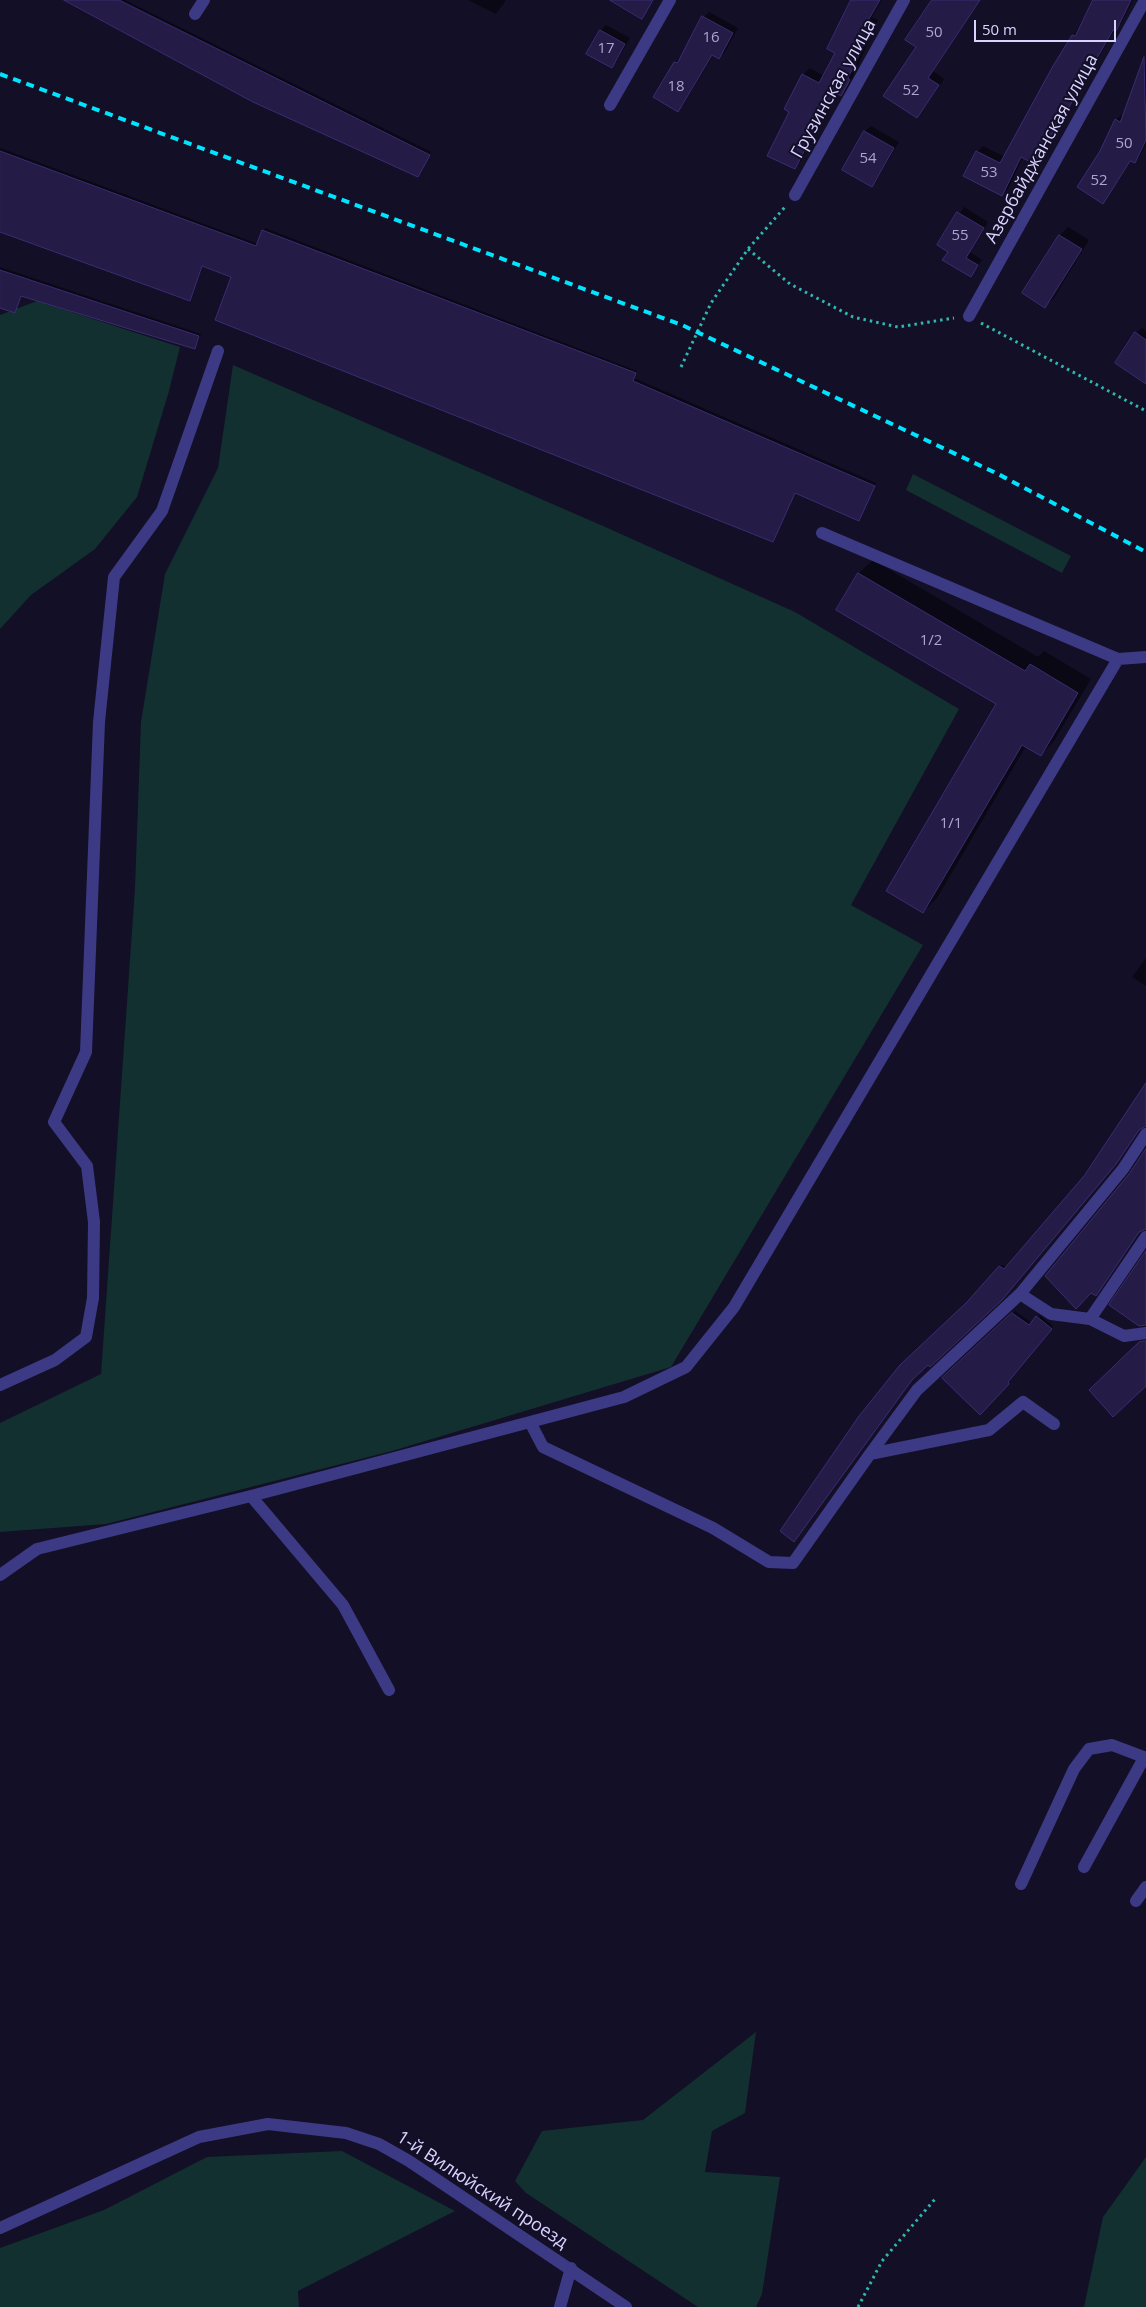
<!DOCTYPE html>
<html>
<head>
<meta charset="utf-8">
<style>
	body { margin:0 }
	#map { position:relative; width:1146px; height:2307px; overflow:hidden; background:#130f26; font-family:"Open Sans",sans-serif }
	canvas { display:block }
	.scale { position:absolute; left:974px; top:20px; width:142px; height:22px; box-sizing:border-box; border:2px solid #d9d4ff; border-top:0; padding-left:6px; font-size:15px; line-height:18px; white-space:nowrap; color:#d9d4ff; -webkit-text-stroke:4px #130f26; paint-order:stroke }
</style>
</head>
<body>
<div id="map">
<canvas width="1146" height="2307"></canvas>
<div class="scale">50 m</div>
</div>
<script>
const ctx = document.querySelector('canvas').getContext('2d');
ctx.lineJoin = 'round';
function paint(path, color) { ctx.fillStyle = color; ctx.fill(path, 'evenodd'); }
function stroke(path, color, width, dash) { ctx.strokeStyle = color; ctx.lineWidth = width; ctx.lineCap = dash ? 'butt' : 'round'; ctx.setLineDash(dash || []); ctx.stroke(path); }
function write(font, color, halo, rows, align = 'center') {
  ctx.font = font + ' "Open Sans",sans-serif'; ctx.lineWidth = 4; ctx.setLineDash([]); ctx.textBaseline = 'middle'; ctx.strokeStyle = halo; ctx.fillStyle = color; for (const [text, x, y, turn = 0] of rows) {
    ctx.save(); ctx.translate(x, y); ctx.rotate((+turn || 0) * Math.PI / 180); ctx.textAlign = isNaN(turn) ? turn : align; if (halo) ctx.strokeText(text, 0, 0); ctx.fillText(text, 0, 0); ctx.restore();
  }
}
const green = new Path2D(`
	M37 301 180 347 169 391 137 497 95 549 31 595 0 629V315Z
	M233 365 603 526 795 612 959 709 851 905 923 945 671 1367 392 1451 106 1524 0 1532V1423L101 1374 135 888 141 722 165 574 218 468Z
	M913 474 1071 556 1062 573 906 490Z
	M756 2032 745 2113 712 2131 705 2172 780 2177 762 2294 756 2307H698L526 2193 515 2181 542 2131 643 2120Z
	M342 2151 455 2211 298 2291 299 2307H0V2248L104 2210 207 2157Z
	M1146 2157V2307H1084L1103 2217Z`);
const shadow = new Path2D(`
	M67 0H125L431 152 420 173Z
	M468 0H506L496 14Z
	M615 0H654L642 17Z
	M852 0H882L872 17 878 20 848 88 841 94 837 92 801 161 794 167 790 111 785 108 804 74 810 68 824 76 836 52Z
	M934 0H980L933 71 944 79 917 117 918 47Z
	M1094 0H1133L1121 24 1115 29 1074 100 1068 105 1041 157 1035 163 1023 157 1008 189 1002 194 977 152 983 146 1005 157Z
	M709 12 738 28 725 52 719 57 714 54 683 105 678 111 655 97 704 17Z
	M606 25 630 38 617 61 612 67 601 30Z
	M1146 64V144L1140 156 1135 162 1131 160 1103 202 1101 152 1116 120 1121 115 1124 116 1139 75Z
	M871 126 899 142 877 180 872 185 844 169 865 131Z
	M0 148 258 244 265 228 637 371 634 378 876 483 859 519 795 492 773 540 233 276 203 265 190 299 0 230Z
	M964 207 988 222 970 252 982 260 970 276 949 251 939 245Z
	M1068 227 1089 240 1054 298 1045 306 1024 293 1060 235Z
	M0 267 201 334 197 345 195 348 22 295 15 312 0 307Z
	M1142 328 1146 331V382L1136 333Z
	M873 560 1038 657 1044 651 1091 679 1054 741 1041 755 1026 746 937 898 923 912 998 704 838 610 859 573Z
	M1146 958V986L1132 977Z
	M1146 1088V1124L1140 1128 1119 1160 1004 1296 930 1365 928 1363 914 1377 796 1538 794 1541 782 1531 860 1417 901 1366 969 1302 1002 1265 1007 1267 1085 1176Z
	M1015 1311 1032 1323 1040 1315 1053 1326 1009 1379 1010 1381 980 1413 944 1378Z`);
const building = new Path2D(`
	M64 0H119L430 155 418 177 253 102Z
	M610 0H653L642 19Z
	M851 0H880L866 24 872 27 848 78 850 80 841 96 835 92 795 169 767 156 789 112 784 109 802 74 819 83 835 53 827 49Z
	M932 0H980L928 78 939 85 917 118 883 96 916 47 905 40Z
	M1093 0H1131L1116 31 1113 30 1069 107 1066 106 1036 165 1021 157 1002 196 963 176 976 151 1000 163 1053 66 1072 35 1075 36Z
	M702 16 733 33 719 59 712 55 678 112 653 97 674 62 677 63Z
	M600 30 625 44 612 68 586 54Z
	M1144 57 1146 140 1135 163 1130 161 1103 204 1077 187 1100 151 1115 119 1120 122Z
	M864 131 894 148 872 187 842 170Z
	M0 151 256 246 262 230 636 373 633 381 875 486 859 521 795 493 773 542 215 320 231 277 202 266 190 301 0 232Z
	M957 212 984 228 966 258 978 265 971 277 942 260 948 252 937 245Z
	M1059 235 1082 249 1045 308 1022 293Z
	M0 270 199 336 195 349 21 296 15 313 0 308Z
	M1135 332 1146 340V384L1115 363Z
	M858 573 1025 671 1030 664 1078 693 1041 756 1022 745 923 913 886 891 996 704 836 610Z
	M1146 1083V1126L1139 1130 1116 1164 1002 1300 930 1367 928 1365 912 1380 794 1542 780 1531 859 1416 900 1365 967 1302 999 1266 1004 1269 1084 1176Z
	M1146 1149V1229L1139 1232 1096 1296 1091 1293 1076 1309 1045 1276 1129 1174Z
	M1146 1251V1325L1139 1326 1109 1305Z
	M1012 1313 1029 1325 1036 1316 1052 1329 1008 1382 1009 1384 980 1415 942 1378Z
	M1146 1341V1386L1113 1417 1089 1390 1139 1342Z`);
const path = new Path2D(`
	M748 249 790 284 853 317 898 327 954 318
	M981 323 1146 411
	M681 367 711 303 748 249 785 207
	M858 2307 882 2261 935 2199`);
const minor = new Path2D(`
	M195 14 204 0
	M610 105 670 0
	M795 195 904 0
	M969 316 1145 0
	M822 533 1118 659 1146 657
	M1020 1294 1051 1314 1090 1319 1124 1336 1146 1333
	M1090 1319 1146 1237
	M0 1385 55 1360 86 1337 93 1298 94 1222 87 1166 54 1122 86 1052 99 722 114 577 162 511 218 351
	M530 1422 624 1397 686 1367 734 1307 1118 659
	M870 1454 917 1390 1020 1294 1123 1169 1146 1134
	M251 1496 343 1605 389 1690
	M0 1575 37 1549 251 1496 530 1422 543 1447 713 1528 769 1562 793 1563 870 1454 989 1430 1023 1402 1054 1424
	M1084 1867 1144 1758
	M1021 1884 1074 1769 1089 1749 1112 1745 1146 1758
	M1136 1901 1146 1887
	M0 2228 199 2137 268 2124 346 2133 379 2144 409 2161 626 2307
	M560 2307 571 2268`);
const rail = new Path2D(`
	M0 74 682 325 998 474 1146 552`);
const numberNames = [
	["50",934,33],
	["16",711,38],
	["17",606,49],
	["18",676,87],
	["52",911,91],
	["50",1124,144],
	["54",868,159],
	["53",989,173],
	["52",1099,181],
	["55",960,236],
	["1/2",931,641],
	["1/1",951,824]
];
const streetNames = [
	["Грузинская улица",834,89,-61],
	["Азербайджанская улица",1042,149,-61],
	["1-й Вилюйский проезд",482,2190,33]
];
paint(green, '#12302f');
paint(shadow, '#0007');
paint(building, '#241b47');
stroke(building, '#3b2d73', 1);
stroke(path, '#2fb8b0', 3, [2.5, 4]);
stroke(minor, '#3d3a85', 12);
stroke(rail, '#00e5ff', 4, [8, 6]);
write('15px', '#aca6d1', null, numberNames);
write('18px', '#d9d4ff', '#130f26', streetNames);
</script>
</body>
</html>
